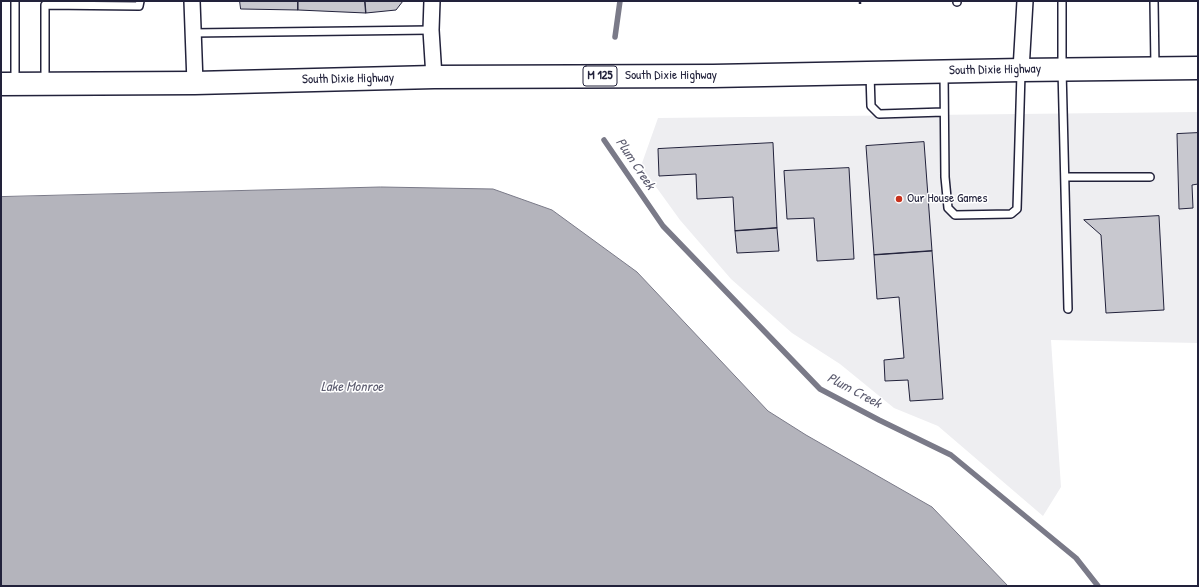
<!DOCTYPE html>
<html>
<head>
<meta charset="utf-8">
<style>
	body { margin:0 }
	#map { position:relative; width:1199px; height:587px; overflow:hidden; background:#fff; font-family:"Patrick Hand",sans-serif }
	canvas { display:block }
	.frame { position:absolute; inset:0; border:2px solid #22223b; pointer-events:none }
</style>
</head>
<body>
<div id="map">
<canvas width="1199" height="587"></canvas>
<div class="frame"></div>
</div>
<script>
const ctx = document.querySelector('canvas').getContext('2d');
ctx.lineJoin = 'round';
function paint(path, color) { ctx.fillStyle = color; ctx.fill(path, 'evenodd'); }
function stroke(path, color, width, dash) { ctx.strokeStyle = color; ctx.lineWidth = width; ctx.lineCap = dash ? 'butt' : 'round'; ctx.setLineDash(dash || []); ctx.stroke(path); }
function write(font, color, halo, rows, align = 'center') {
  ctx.font = font + ' "Patrick Hand",sans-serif'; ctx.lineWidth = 3; ctx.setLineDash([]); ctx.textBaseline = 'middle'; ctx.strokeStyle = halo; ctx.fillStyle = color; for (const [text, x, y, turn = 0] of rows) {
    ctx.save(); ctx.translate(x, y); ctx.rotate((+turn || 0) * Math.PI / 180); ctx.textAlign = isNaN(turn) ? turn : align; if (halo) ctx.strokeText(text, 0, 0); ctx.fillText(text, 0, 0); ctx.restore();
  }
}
const built = new Path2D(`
	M1198 112V343L1051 340 1061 487 1043 516 938 426 894 408 840 364 792 333 731 279 680 220 641 166 658 118Z`);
const water = new Path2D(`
	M381 187 493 189 552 210 637 272 768 411 806 435 932 507 1008 586H1V197Z`);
const stream = new Path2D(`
	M615 37 620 1
	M604 140 663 226 820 389 879 420 951 455 1076 558 1098 586`);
const building = new Path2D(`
	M240 1H298V10L241 9Z
	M298 1H365L366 13 298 10Z
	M365 1H403L396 10 366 13Z
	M1198 133V184L1192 185 1193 208 1179 209 1177 134Z
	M924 142 932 251 874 255 866 146Z
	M773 143 777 228 735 231 733 197 697 199 696 174 659 176 658 149Z
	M849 168 854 259 817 261 814 218 787 219 784 171Z
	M1159 216 1164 310 1106 313 1101 235 1084 220Z
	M777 228 779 251 737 253 735 231Z
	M932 251 943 399 910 401 908 380 885 381 884 360 904 358 899 297 877 299 874 255Z`);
const path = new Path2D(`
	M860 1V4`);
const lane = new Path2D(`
	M957 1V2
	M1062 1V69L1068 309
	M1154 1 1155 67
	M192 33 431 30
	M944 73 945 177 948 208 955 215 1011 214 1017 209 1021 73
	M870 74 871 106 879 114 944 112
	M15 81V1
	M45 82V5L139 6 140 1
	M1066 177H1150`);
const street = new Path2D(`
	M192 1 195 83
	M432 1 431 30 434 77
	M1021 70 1025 1`);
const primary = new Path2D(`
	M1 84 195 83 434 77 713 76 1021 70 1198 68`);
const markers = [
	[899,199,4,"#c8321e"]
];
const shields = [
	[600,76,34]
];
const shieldNames = [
	["M 125",600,76]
];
const streetNames = [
	["South Dixie Highway",995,70,-1],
	["South Dixie Highway",671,76],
	["South Dixie Highway",348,79,-1]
];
const poiNames = [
	["Our House Games",907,199]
];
const waterNames = [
	["Plum Creek",635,164,56],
	["Lake Monroe",352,387],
	["Plum Creek",854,391,28]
];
paint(built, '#eeeef1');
paint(water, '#b4b4bc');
stroke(water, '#7a7a88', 1);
stroke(stream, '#7a7a88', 5.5);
paint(building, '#c8c8cf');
stroke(building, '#22223b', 1);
stroke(lane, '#22223b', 10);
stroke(street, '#22223b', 18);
stroke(primary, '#22223b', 25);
stroke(path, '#22223b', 2.5, [3, 3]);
stroke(lane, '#fff', 7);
stroke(street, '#fff', 15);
stroke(primary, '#fff', 22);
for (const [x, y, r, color] of markers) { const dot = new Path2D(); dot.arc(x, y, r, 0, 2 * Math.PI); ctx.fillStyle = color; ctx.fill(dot); stroke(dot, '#fff', 1.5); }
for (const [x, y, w] of shields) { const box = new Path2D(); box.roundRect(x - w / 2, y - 10, w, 20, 3); ctx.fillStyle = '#fff'; ctx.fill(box); stroke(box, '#22223b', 1); }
write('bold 12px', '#22223b', null, shieldNames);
write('13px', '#22223b', '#fff', streetNames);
write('13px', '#22223b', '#fff', poiNames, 'left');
write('italic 14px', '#5c5c6f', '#fff', waterNames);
</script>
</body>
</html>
